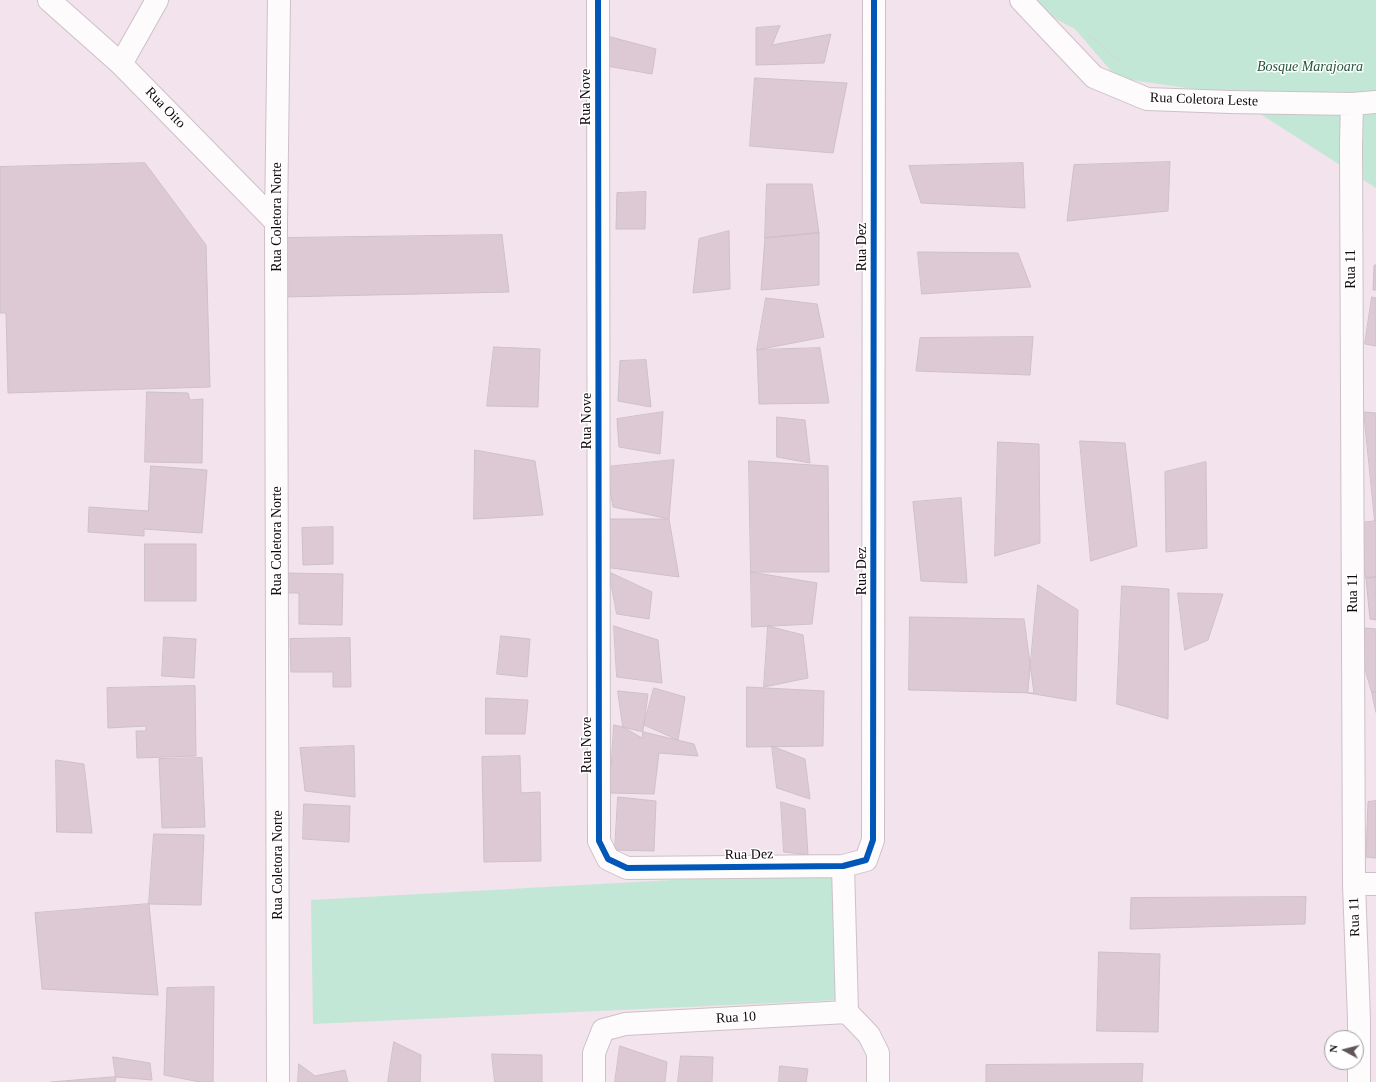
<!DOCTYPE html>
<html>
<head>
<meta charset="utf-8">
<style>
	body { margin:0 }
	#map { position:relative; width:1376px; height:1082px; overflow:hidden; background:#f3e3ec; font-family:Georgia,serif }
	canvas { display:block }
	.north { position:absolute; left:1324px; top:1030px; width:40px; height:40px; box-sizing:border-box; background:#fff; border:1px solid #a09c9e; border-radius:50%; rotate:277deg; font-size:11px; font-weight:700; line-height:16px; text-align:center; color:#11080d }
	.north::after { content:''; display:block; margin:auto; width:14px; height:18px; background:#60555b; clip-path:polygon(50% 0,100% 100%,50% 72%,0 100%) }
</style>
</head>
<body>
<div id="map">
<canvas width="1376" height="1082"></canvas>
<div class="north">N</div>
</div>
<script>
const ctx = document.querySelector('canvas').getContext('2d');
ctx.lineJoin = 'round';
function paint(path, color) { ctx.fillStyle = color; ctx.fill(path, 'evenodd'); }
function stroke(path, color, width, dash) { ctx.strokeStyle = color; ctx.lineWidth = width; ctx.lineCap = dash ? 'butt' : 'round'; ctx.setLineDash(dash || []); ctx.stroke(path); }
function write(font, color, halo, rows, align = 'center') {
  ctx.font = font + ' Georgia,serif'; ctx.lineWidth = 3; ctx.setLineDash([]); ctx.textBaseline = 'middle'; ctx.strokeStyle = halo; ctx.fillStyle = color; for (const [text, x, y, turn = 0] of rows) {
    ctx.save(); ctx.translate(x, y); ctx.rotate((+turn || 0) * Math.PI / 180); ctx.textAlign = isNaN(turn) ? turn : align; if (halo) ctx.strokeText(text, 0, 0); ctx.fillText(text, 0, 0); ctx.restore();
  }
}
const green = new Path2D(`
	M1020 0H1376V188L1229 94 1117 78 1075 29Z
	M835 871 839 1000 313 1024 311 900Z`);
const building = new Path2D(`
	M780 26 772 45 831 34 824 63 756 65V28Z
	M607 36 656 49 652 74 607 66Z
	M755 78 847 83 833 153 750 146Z
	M1170 162 1168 211 1067 221 1074 165Z
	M145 163 206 245 210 387 8 393 6 313H0V167Z
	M1023 163 1025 208 921 203 909 166Z
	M767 184H812L819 233 765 238Z
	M646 192 645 229H616L617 193Z
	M729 231 730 289 693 293 699 239Z
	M819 233V285L761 290 765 238Z
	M502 235 509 292 283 297 285 238Z
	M918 252 1018 253 1031 287 922 294Z
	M1376 265V290H1373L1374 266Z
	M1372 297 1376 298V346L1365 344Z
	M766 298 817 304 824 337 757 350Z
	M1033 337 1030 375 916 371 920 338Z
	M494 347 540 349 538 407 487 406Z
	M820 348 829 403 759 404 757 350Z
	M646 360 651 407 618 401 620 361Z
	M147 392 188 393 190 400 203 399 202 463 145 462Z
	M663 412 660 454 619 447 617 419Z
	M1364 412 1376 413V521H1375Z
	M777 417 805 420 810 463 777 457Z
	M1080 441 1125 443 1137 546 1091 561Z
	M998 442 1039 444 1040 543 995 556Z
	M475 450 535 461 543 515 474 519Z
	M674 460 669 519 613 507 606 467Z
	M749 461 828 466 829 572H751Z
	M1206 462 1207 548 1166 552 1165 472Z
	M151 466 207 470 202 533 144 529V536L88 532 89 507 148 511Z
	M961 498 967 583 921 581 913 502Z
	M606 519H669L679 577 604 567Z
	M1376 521V577L1366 578 1353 524Z
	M333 527V564L303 565 302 528Z
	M145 544H196V601H145Z
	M609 572 652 592 649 619 617 614Z
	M751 572 817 583 812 624 752 627Z
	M283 573 343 574 342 625 299 624V593H283Z
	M1376 577V620L1370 619 1366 578Z
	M1038 585 1078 610 1076 701 1028 693Z
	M1122 586 1169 589 1168 719 1117 704Z
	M1178 593 1223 594 1208 640 1185 650Z
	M910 617 1024 619 1034 693 909 690Z
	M614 626 658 640 662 683 617 677Z
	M768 626 803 635 808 678 764 687Z
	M1353 627 1376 629V692H1372Z
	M501 636 530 639 527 677 497 674Z
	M164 637 196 639 194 678 162 676Z
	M350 638 351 687H333V672H291L290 639Z
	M195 686 196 756 137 758 136 731H146V726L108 728 107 688Z
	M747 687 824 691 823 746 747 747Z
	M654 688 685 697 678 740 644 725Z
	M618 691 648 694 642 738 623 727Z
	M1372 692H1376V712Z
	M486 698 528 700 525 734H486Z
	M614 725 694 744 698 756 659 753 654 794 610 793Z
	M354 746 355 797 305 791 300 748Z
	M772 746 805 759 810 799 777 788Z
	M520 756 521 793 540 792 541 861 484 862 482 757Z
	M202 758 205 827 162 828 159 759Z
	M56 760 84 764 92 833 57 832Z
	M618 797 656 801 654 851 615 850Z
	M1376 801V858L1366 857 1368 802Z
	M781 802 805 809 808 855 784 852Z
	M304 804 350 806 349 842 303 839Z
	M154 834 204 835 201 905 149 904Z
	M1306 897 1305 924 1130 929 1131 898Z
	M149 904 158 995 42 989 35 913Z
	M1099 952 1160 954 1158 1032 1097 1031Z
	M214 987 213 1082H200L164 1075 167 988Z
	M394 1042 421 1055 420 1082H388Z
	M620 1046 667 1062 665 1082H615Z
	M492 1054 542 1055V1082H495Z
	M681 1056 713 1057 712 1082H678Z
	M113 1057 150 1063 152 1080 116 1077Z
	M299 1064 315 1076 345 1070 348 1082H298Z
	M1143 1064 1142 1082H986V1065Z
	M780 1066 808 1069 806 1082H779Z
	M116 1077 115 1082H51Z`);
const path = new Path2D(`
	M1090 36 1118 60`);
const minor = new Path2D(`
	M49 0 121 64 276 222
	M598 0 599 841 608 859 627 868 843 866 866 860 873 840 874 0
	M1021 0 1094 77 1147 99 1230 102 1352 104 1376 102
	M121 64 157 0
	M1352 104 1351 144 1354 884 1359 1020V1082
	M843 866 847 1012
	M1354 884H1376
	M847 1012 869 1035 878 1053V1082
	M278 1082 276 222 279 0
	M594 1082V1053L603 1030 625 1024 847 1012`);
const cycleway = new Path2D(`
	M598 0 599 841 608 859 627 868 843 866 866 860 873 840 874 0`);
const parkNames = [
	["Bosque Marajoara",1310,67]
];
const streetNames = [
	["Rua Nove",586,97,-90],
	["Rua Coletora Leste",1204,100,2],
	["Rua Oito",165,108,46],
	["Rua Coletora Norte",277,217,-90],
	["Rua Dez",862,247,-90],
	["Rua 11",1351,269,-90],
	["Rua Nove",587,421,-90],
	["Rua Coletora Norte",277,541,-90],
	["Rua Dez",862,571,-90],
	["Rua 11",1353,593,-90],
	["Rua Nove",587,745,-90],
	["Rua Dez",749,855,-1],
	["Rua Coletora Norte",278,865,-90],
	["Rua 11",1355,917,-92],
	["Rua 10",736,1018,-3]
];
paint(green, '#c3e7d6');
paint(building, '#ddc9d4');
stroke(building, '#cdc0c8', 1);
stroke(minor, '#cdc1c7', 24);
stroke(path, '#d6d2d4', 2.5, [1, 3]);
stroke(minor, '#fdfbfc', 22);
stroke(cycleway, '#0057b8', 6);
write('italic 14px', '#23523d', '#fff', parkNames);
write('14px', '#11080d', '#fff', streetNames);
</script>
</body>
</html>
